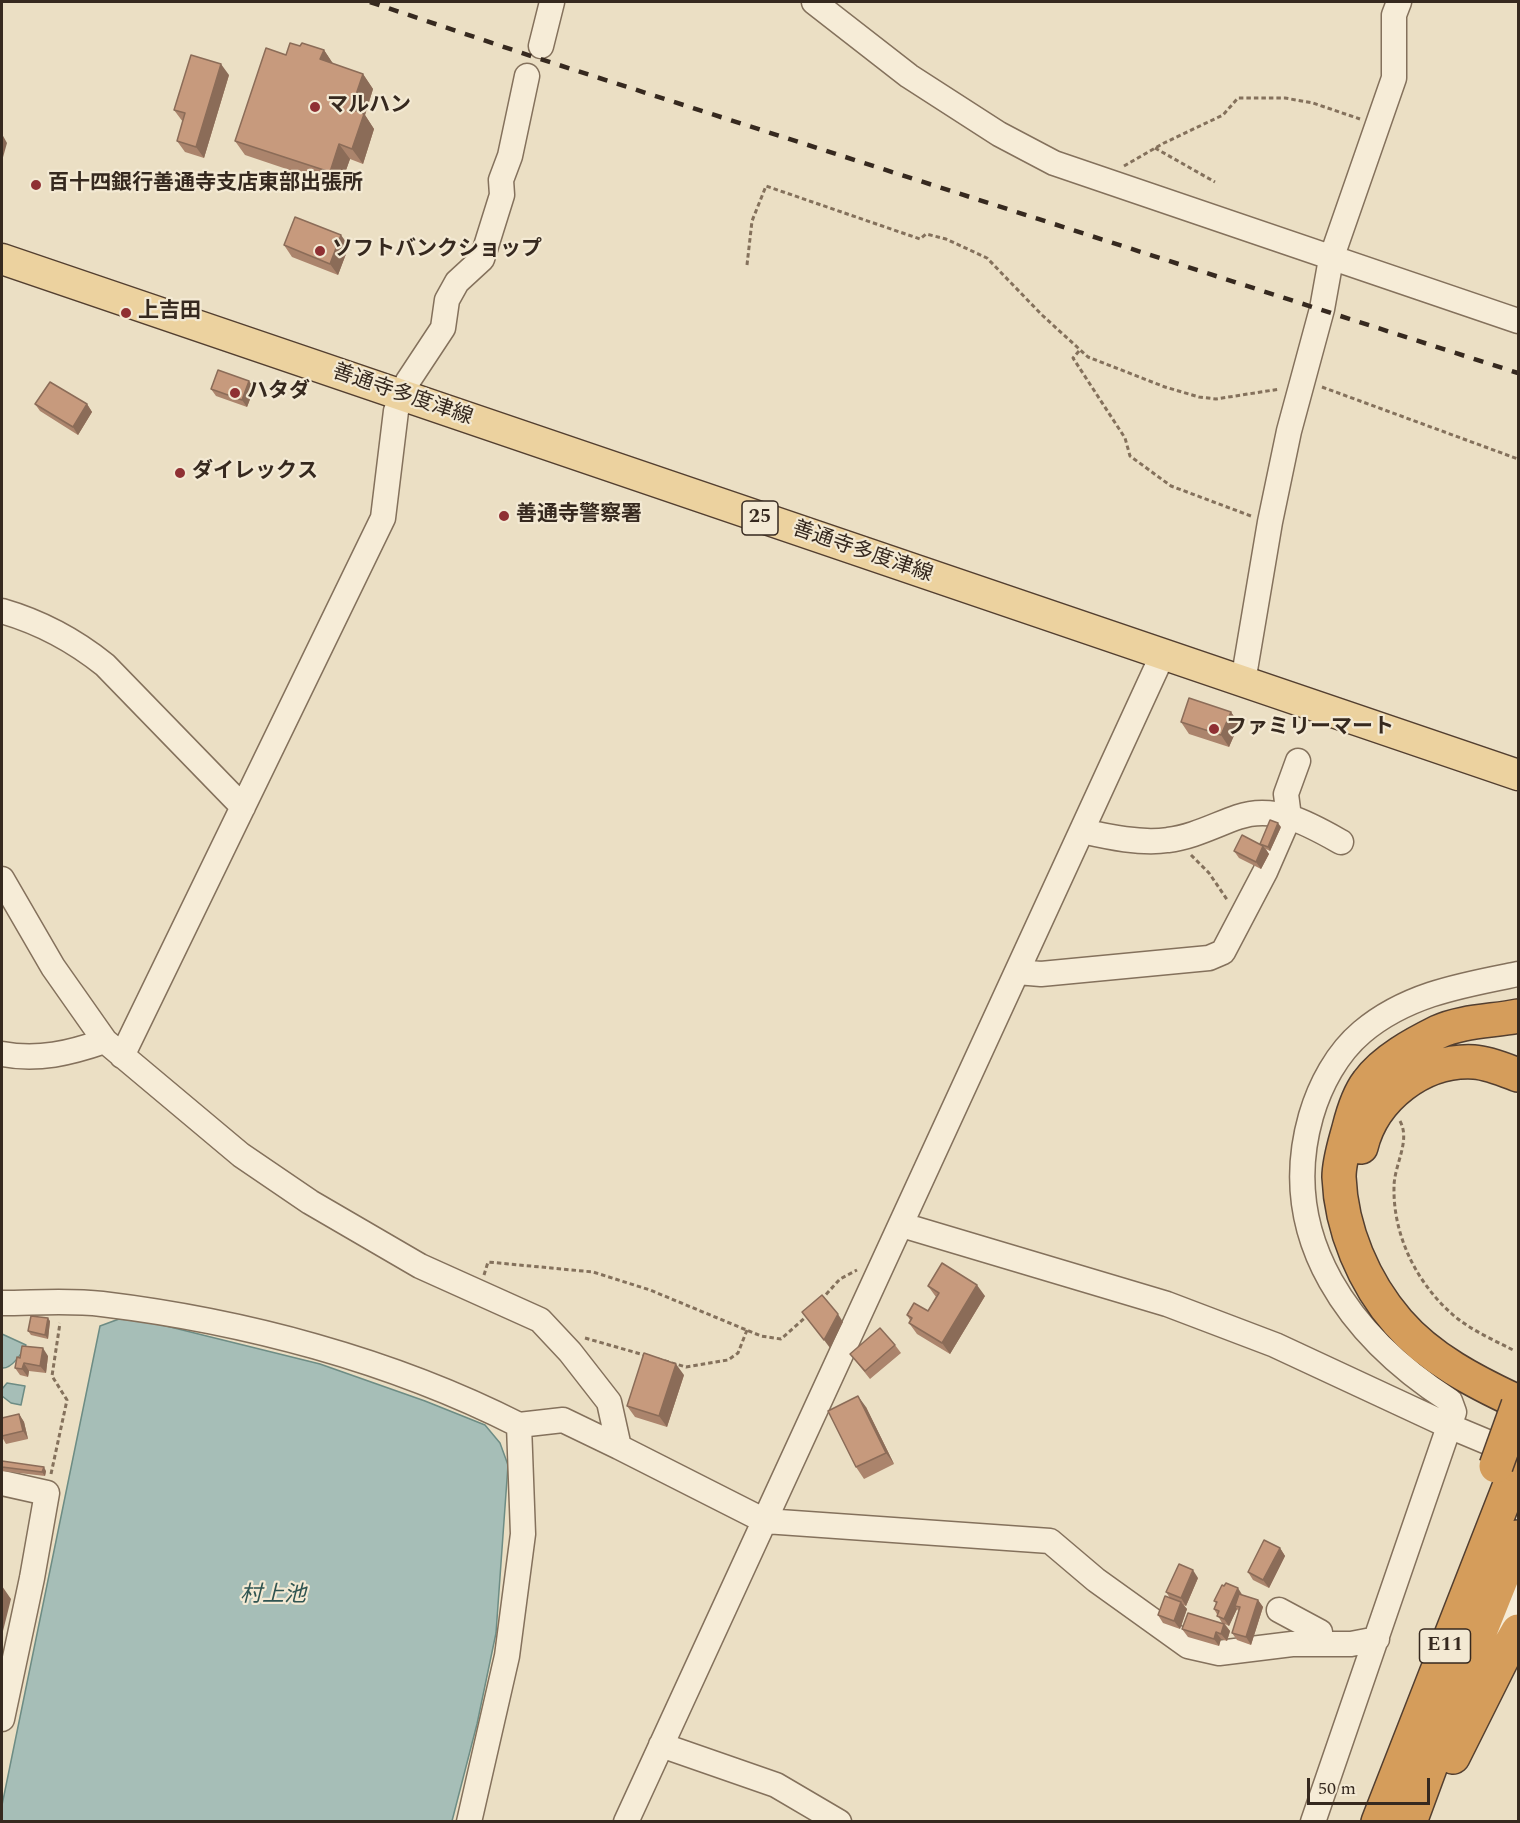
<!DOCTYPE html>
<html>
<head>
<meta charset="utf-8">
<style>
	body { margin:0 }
	#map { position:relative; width:1520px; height:1823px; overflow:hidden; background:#ebdfc4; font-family:Spectral,serif }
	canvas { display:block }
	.frame { position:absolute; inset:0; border:3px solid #36291f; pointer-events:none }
	.scale { position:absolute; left:1307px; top:1778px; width:123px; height:27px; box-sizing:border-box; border:3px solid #36291f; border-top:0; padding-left:8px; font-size:18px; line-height:21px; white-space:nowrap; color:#36291f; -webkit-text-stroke:4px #f3e9d3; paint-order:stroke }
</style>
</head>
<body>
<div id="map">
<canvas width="1520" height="1823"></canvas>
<div class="frame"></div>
<div class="scale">50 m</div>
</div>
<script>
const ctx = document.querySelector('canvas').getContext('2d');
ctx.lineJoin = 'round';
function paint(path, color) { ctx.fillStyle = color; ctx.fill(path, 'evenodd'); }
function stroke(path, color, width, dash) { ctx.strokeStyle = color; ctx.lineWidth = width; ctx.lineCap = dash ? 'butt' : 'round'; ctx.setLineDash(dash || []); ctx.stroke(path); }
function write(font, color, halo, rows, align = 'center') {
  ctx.font = font + ' Spectral,"Noto Sans JP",serif'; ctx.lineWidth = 4.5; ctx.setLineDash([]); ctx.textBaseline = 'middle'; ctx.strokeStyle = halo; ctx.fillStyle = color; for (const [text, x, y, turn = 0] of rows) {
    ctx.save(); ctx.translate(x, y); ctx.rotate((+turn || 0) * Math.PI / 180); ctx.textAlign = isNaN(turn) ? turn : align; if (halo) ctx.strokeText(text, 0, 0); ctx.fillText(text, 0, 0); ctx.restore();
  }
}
const water = new Path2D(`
	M119 1319 146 1321 320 1364 425 1401 485 1425 500 1443 508 1465 496 1633 477 1724 452 1821 2 1822V1805L100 1326Z
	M2 1334 26 1345C22 1353 12 1369 2 1368Z
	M7 1383 25 1386 21 1405 11 1403 2 1396V1389Z`);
const path = new Path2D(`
	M1155 148 1215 182
	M1124 166 1164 143 1223 115 1238 98H1285L1313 103 1360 119
	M747 265 752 221 766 186 920 239 926 234 946 239 987 258 1042 315 1088 357 1165 387 1199 397 1216 399 1280 389
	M1079 351 1073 358 1125 438 1130 456 1171 486 1251 516
	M1322 387 1518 459
	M1191 855 1209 873 1228 901
	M1400 1121C1411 1141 1394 1165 1394 1187 1393 1235 1416 1282 1452 1314 1470 1330 1494 1340 1515 1351
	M484 1275 488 1262 593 1272 650 1290 761 1336 781 1339 807 1316
	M821 1300 840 1279 857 1270
	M585 1338 686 1367 728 1360 738 1353 747 1330
	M51 1474 67 1400 52 1376 60 1323`);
const minor = new Path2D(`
	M814 2 909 76 999 134 1054 163 1518 321
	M541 46 552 2
	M2 611C40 622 74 640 105 665L243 807
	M1241 681 1245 670 1270 522 1289 431 1322 309 1331 259 1394 78V15L1399 2
	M1082 831C1109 837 1141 844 1168 840 1193 837 1215 825 1238 817 1275 804 1309 824 1341 842
	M2 879 53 967 105 1041 241 1155 310 1202 420 1266 540 1320 570 1352 609 1402 619 1447 765 1521 1050 1541 1096 1580 1188 1646 1219 1653 1292 1644H1351L1377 1639
	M1017 972 1041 974 1209 958 1223 952 1265 872 1289 817 1286 794 1298 761
	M2 1054C38 1061 70 1053 105 1041
	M122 1056 383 518 396 411 408 381 443 328 447 300 457 282 482 259 502 195 501 180 510 156 527 76
	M902 1225 1167 1304 1275 1345 1449 1426 1516 1454
	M2 1303C34 1303 69 1300 102 1304 243 1321 391 1360 519 1425
	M2 1483 47 1493 32 1578 2 1719
	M1279 1610 1320 1632 1321 1644
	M1494 1650 1518 1588
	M661 1745 776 1785 839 1822
	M469 1822 507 1656 523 1534 519 1425 563 1420 619 1447
	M626 1822 1162 656
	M1313 1822 1454 1412 1450 1401C1352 1338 1276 1239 1311 1116 1320 1085 1337 1053 1362 1032 1407 994 1463 985 1518 974`);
const major = new Path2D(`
	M2 259 1518 775`);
const highway = new Path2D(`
	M1518 1016C1494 1021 1461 1021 1438 1032 1414 1044 1384 1060 1368 1082 1358 1095 1353 1112 1349 1128 1345 1143 1339 1161 1339 1177 1341 1229 1364 1283 1398 1322 1430 1359 1475 1382 1518 1402
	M1361 1147C1373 1098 1422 1059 1474 1062 1489 1063 1505 1070 1518 1075
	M1453 1757 1503 1657 1518 1631
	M1378 1822 1518 1464
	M1410 1822 1480 1632 1518 1537`);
const rail = new Path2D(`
	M370 2 534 57 1518 373`);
const highwayBridge = new Path2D(`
	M1496 1466 1518 1405`);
const wall = new Path2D(`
	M300 46 324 50 333 64 363 74 373 89 365 115 374 129 363 164 350 159 340 187 245 155 235 141 286 55Z
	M229 75 204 158 185 152 177 141 183 122 174 110Z
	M284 245 349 246 338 275 292 257Z
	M249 381 254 389 247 407 216 396 211 389Z
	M35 404H87L92 412 78 435 40 411Z
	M1231 712 1239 724 1229 747 1189 734 1181 722Z
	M1281 827 1270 851 1266 849 1269 854 1261 869 1239 858 1234 851 1260 845Z
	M928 1286 985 1296 950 1354 917 1334 909 1323 910 1320 907 1315 928 1311 936 1297Z
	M50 1321 48 1339 31 1335 28 1331Z
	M895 1345 901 1353 870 1379 850 1354Z
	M48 1356 46 1373 29 1371 28 1377 20 1375 15 1368 17 1357Z
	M684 1375 667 1427 635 1417 627 1406Z
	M866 1407 894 1464 864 1479 856 1467Z
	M19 1414 24 1422 28 1439 6 1444 2 1437V1418Z
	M2 1461 46 1471 45 1476 2 1471Z
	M1280 1548 1285 1556 1269 1588 1253 1580 1248 1572Z
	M1198 1578 1186 1606 1183 1605 1187 1609 1180 1629 1163 1623 1158 1615 1170 1598 1166 1592Z
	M1243 1595 1258 1600 1263 1607 1251 1645 1237 1640 1232 1633 1239 1612 1237 1609 1229 1626 1225 1624 1230 1631 1227 1641 1221 1639 1219 1646 1188 1637 1182 1629 1222 1623 1214 1609 1216 1603 1214 1601Z`);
const shadedWall = new Path2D(`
	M324 50 334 65 320 59Z
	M221 64 229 75 204 158 196 147Z
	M363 74 373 89 365 115 374 129 363 164 352 149 351 109Z
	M2 134 7 143 2 161Z
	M339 144 350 159 340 187 330 172Z
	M341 235 349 246 338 275 330 264Z
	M249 381 254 389 247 407 242 400Z
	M87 404 92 412 78 435 73 427Z
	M1231 712 1239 724 1229 747 1221 735Z
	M1278 823 1281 827 1270 851 1268 847Z
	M1263 846 1269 854 1261 869 1256 862Z
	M977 1285 985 1296 950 1354 942 1343Z
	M838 1314 843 1322 830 1348 824 1340Z
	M48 1318 50 1321 48 1339 45 1335Z
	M43 1348 48 1356 46 1373 40 1366Z
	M24 1363 29 1371 28 1377 22 1369Z
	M676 1364 684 1375 667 1427 659 1416Z
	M858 1396 866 1407 894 1464 886 1453Z
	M19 1414 24 1422 28 1439 23 1431Z
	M44 1467 46 1471 45 1476 42 1472Z
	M1280 1548 1285 1556 1269 1588 1263 1580Z
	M1193 1570 1198 1578 1186 1606 1181 1598Z
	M2 1586 11 1599 2 1635Z
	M1238 1588 1243 1596 1235 1606 1237 1609 1229 1626 1224 1619Z
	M1258 1600 1263 1607 1251 1645 1246 1637Z
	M1181 1602 1187 1609 1180 1629 1174 1621Z
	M1224 1624 1230 1631 1227 1641 1221 1634Z
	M1216 1632 1221 1639 1219 1646 1214 1639Z`);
const building = new Path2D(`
	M290 43 300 46 302 43 324 50 320 59 363 74 351 109 364 114 352 149 339 144 330 172 235 141 266 48 286 55Z
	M191 55 221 64 196 147 177 141 185 113 174 110Z
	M295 217 341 235 330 264 284 245Z
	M218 370 249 381 242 400 211 389Z
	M50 382 87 404 73 427 35 404Z
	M1189 698 1231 712 1221 735 1181 722Z
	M1270 820 1278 823 1268 847 1260 844Z
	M1242 835 1263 846 1256 862 1234 851Z
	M942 1263 977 1285 942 1343 909 1323 912 1318 907 1315 914 1303 928 1311 939 1293 928 1286Z
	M822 1295 838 1314 824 1340 802 1312Z
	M31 1316 48 1318 45 1335 28 1331Z
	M880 1328 895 1345 865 1371 850 1354Z
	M22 1346 43 1348 40 1366 24 1363 22 1369 15 1368 17 1357 20 1358Z
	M644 1353 676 1364 659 1416 627 1406Z
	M858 1396 886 1453 856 1467 828 1411Z
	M19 1414 23 1431 2 1436V1418Z
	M2 1461 44 1467 42 1472 2 1467Z
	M1264 1540 1280 1548 1263 1580 1248 1572Z
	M1179 1564 1193 1570 1181 1598 1166 1592Z
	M1226 1583 1238 1588 1224 1619 1217 1616 1219 1611 1214 1609 1217 1602 1214 1601 1222 1585 1224 1586Z
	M1239 1594 1258 1600 1246 1637 1232 1633 1240 1607 1235 1606Z
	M1165 1596 1181 1602 1174 1621 1158 1615Z
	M1188 1613 1224 1624 1221 1634 1216 1632 1214 1639 1182 1629Z`);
const markers = [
	[315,107,6,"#8f3033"],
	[36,185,6,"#8f3033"],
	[320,251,6,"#8f3033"],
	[126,313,6,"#8f3033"],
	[235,393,6,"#8f3033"],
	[180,473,6,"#8f3033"],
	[504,516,6,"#8f3033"],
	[1214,729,6,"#8f3033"]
];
const shields = [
	[760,518,36],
	[1445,1646,51]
];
const shieldNames = [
	["25",760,518],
	["E11",1445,1646]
];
const poiNames = [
	["マルハン",327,107],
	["百十四銀行善通寺支店東部出張所",48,185],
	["ソフトバンクショップ",332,251],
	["上吉田",138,313],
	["ハタダ",247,393],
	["ダイレックス",192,473],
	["善通寺警察署",516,516],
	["ファミリーマート",1226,729]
];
const streetNames = [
	["善通寺多度津線",402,396,19],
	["善通寺多度津線",862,553,19]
];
const waterNames = [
	["村上池",273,1597]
];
paint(water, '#a6beb7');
stroke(water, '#6d8c84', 1.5);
stroke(minor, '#84715c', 27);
stroke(major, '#533f30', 33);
stroke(highway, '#533f30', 36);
stroke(path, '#84715c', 3, [4.5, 3]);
stroke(minor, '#f6ecd7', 24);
stroke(major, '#ecd29f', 30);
stroke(highway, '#d59d5b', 33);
stroke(rail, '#36291f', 4.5, [10, 10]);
stroke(highwayBridge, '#533f30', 36, []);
stroke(highwayBridge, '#d59d5b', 33);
paint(wall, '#ab846c');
paint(shadedWall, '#8b6c58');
paint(building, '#c79a7d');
stroke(building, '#8b6c58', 1.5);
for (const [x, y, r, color] of markers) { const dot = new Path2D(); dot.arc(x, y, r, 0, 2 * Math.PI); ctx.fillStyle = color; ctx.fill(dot); stroke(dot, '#f3e9d3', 2); }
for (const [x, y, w] of shields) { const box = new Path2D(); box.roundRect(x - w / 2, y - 17, w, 34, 4.5); ctx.fillStyle = '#f3e9d3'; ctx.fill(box); stroke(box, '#36291f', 1.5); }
write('bold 20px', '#36291f', null, shieldNames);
write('bold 21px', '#36291f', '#f3e9d3', poiNames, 'left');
write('21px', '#36291f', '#f3e9d3', streetNames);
write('italic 22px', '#2f5451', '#f3e9d3', waterNames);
</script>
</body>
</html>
